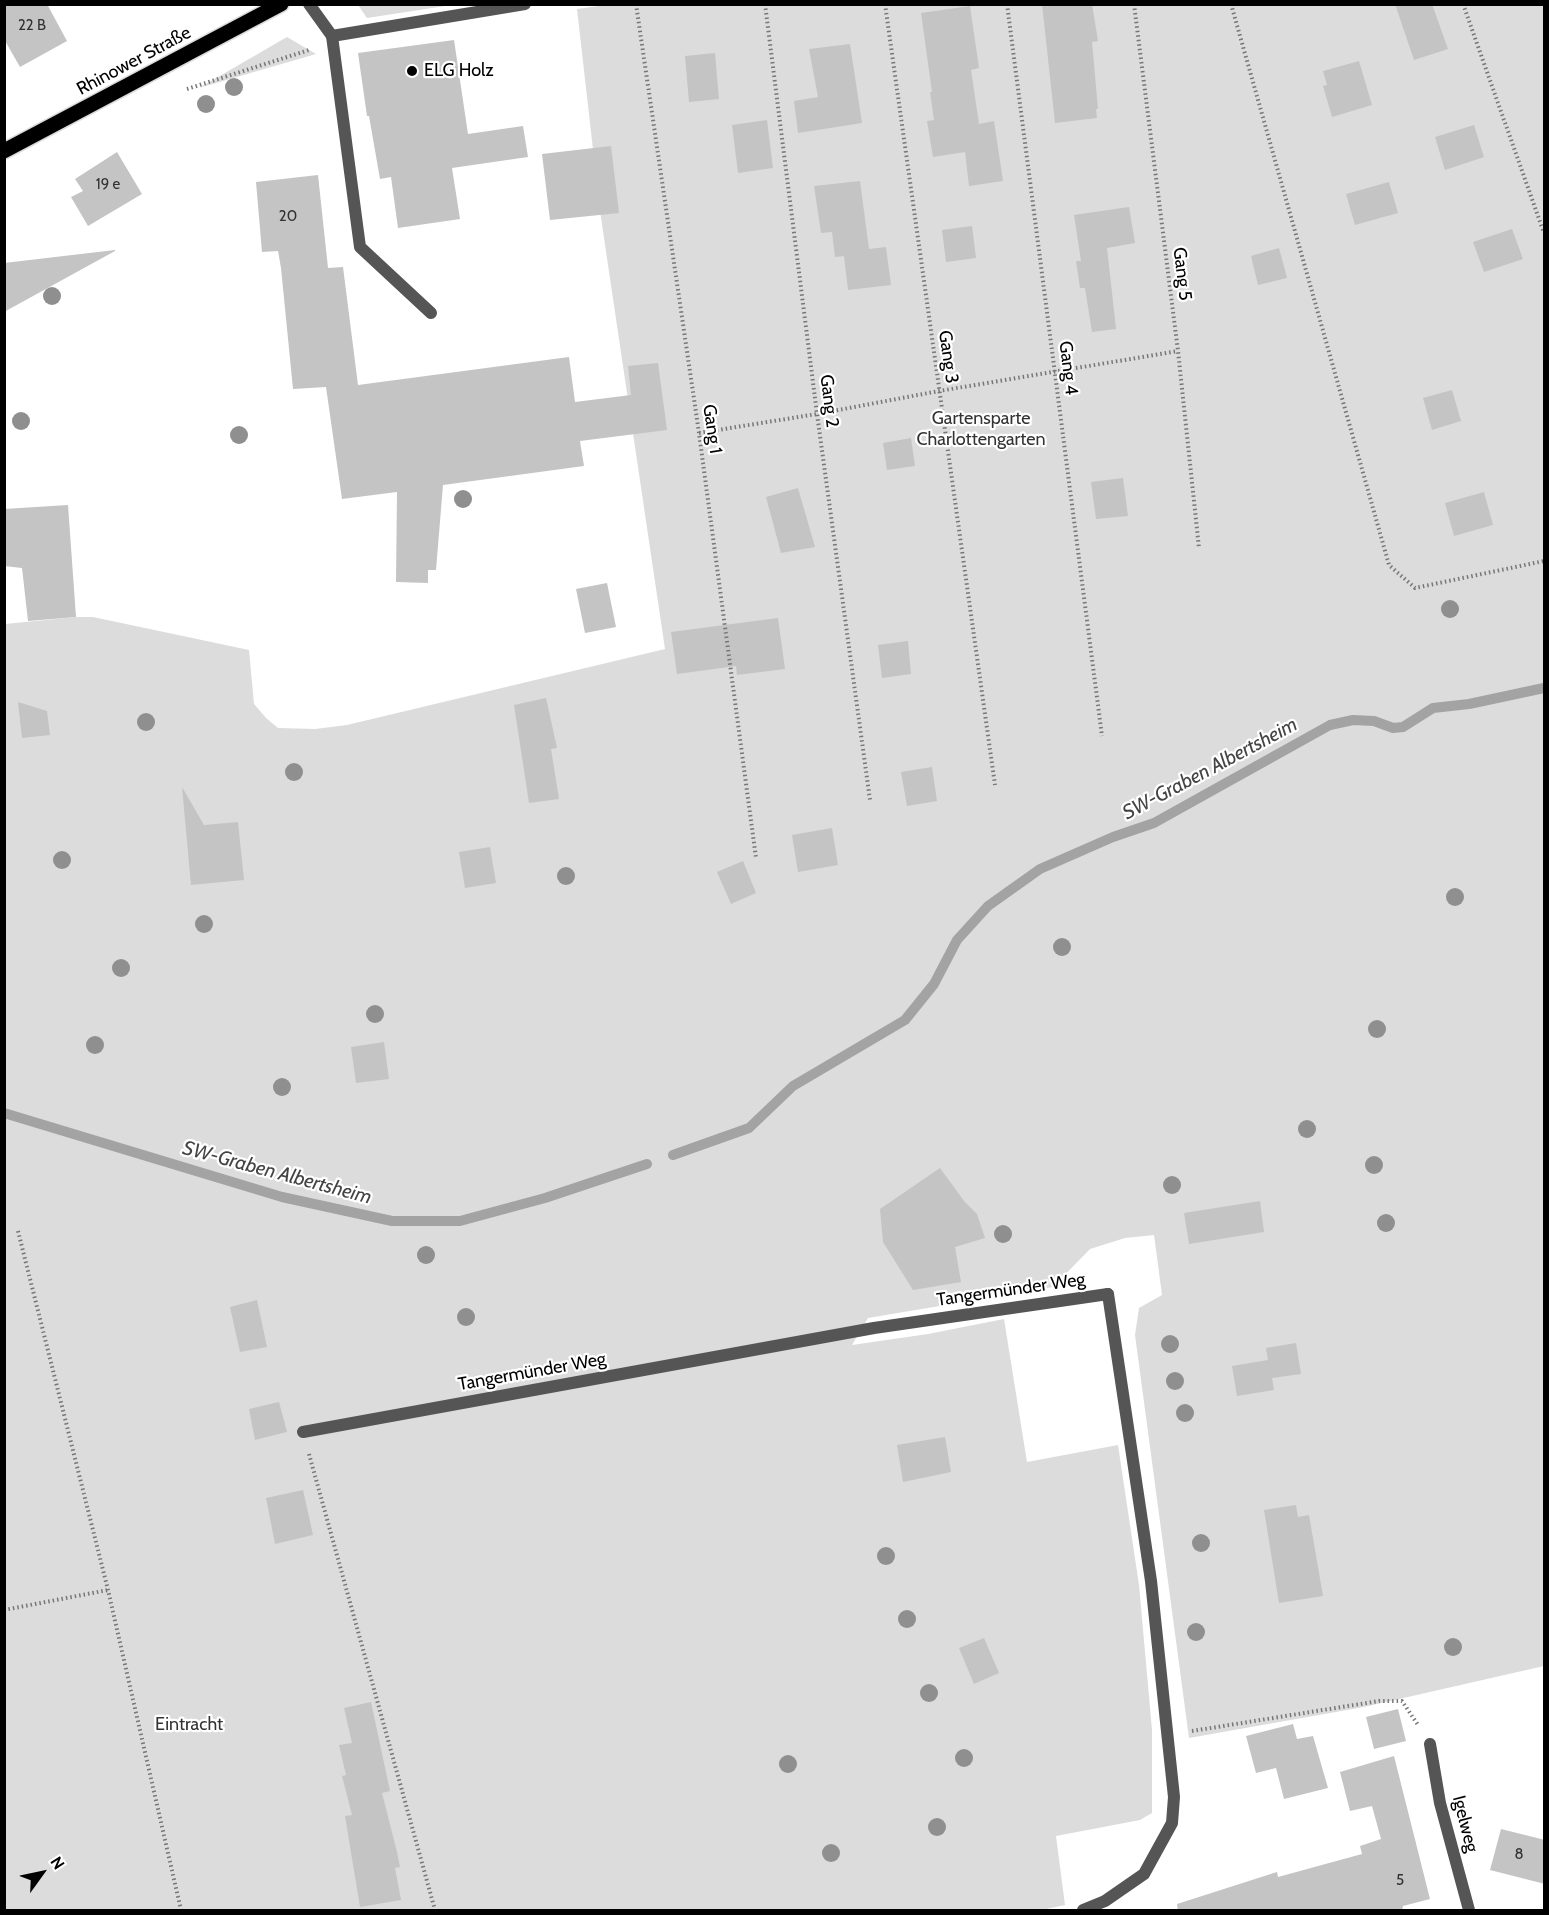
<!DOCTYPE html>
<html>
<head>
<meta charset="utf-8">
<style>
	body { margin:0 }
	#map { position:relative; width:1549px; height:1915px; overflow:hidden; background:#fff; font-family:Cabin,sans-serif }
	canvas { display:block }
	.frame { position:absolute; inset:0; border:6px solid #000; pointer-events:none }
	.north { position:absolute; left:12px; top:1843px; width:60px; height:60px; -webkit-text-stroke:4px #fff; paint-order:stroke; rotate:57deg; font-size:16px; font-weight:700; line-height:24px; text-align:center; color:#000 }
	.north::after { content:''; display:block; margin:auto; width:21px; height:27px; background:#000; clip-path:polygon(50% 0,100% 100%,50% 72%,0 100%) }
</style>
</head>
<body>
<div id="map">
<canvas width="1549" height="1915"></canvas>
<div class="frame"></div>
<div class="north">N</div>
</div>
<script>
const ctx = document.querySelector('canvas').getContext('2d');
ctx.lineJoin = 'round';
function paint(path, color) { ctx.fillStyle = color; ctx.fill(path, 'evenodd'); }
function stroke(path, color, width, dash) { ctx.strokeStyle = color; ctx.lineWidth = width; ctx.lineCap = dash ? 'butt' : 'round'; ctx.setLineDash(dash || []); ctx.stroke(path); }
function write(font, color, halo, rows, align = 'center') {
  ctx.font = font + ' Cabin,sans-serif'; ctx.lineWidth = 4.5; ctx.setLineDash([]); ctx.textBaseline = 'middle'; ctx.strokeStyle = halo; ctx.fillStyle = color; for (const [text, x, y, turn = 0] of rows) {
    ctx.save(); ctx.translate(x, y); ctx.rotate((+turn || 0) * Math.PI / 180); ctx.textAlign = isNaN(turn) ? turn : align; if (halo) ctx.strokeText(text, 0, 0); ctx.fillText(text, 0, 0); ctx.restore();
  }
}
const green = new Path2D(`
	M613 4 1544 5V1666L1364 1707 1189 1738 1135 1335 1139 1308 1162 1295 1154 1235 1125 1238 1090 1249 1053 1287 868 1318 852 1345 928 1334 1004 1319 1027 1462 1118 1445 1139 1585 1152 1730V1813L1140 1820 1056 1836 1065 1905 1042 1910H5V624L76 617H93L249 650 254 704 266 718 278 728 315 729 347 725 665 649 600 211 577 9Z
	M358 5H452L367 18Z
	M287 37 316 54 199 88Z`);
const stream = new Path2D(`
	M4 1113 282 1197 392 1221H460L545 1198 647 1164
	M673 1155 749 1128 793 1086 905 1020 934 984 957 940 988 906 1040 869 1113 837 1154 823 1330 725 1353 720 1374 721 1393 728 1403 727 1433 708 1469 704 1544 688`);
const building = new Path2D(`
	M4 4H47L67 41 20 67 4 39Z
	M1042 4H1092L1098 41 1092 42 1098 109H1096L1097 118 1055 123Z
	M1395 4H1432L1448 49 1414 60Z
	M970 6 979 68 971 70 979 124 994 121 1003 181 969 186 965 152 933 157 927 121 934 120 930 92H932L921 13Z
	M454 40 468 134 523 126 528 157 452 168 460 219 398 228 391 177 380 179 369 116H367L358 53Z
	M850 44 862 123 798 133 794 101 818 97 809 49Z
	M715 53 719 99 689 102 685 56Z
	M1359 61 1372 105 1332 117 1323 86 1327 85 1323 71Z
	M767 120 773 168 738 173 732 125Z
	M1474 125 1484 157 1445 170 1435 137Z
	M611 146 619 213 550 220 542 154Z
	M117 152 142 194 88 226 71 197 83 191 75 179Z
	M318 175 328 268 343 267 358 385 569 357 575 402 631 395 628 366 658 363 667 430 580 441 584 466 443 485 436 570H428V583L396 582 397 492 342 499 326 387 293 389 281 268 278 251 262 252 256 182Z
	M860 181 869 249 886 247 891 285 848 290 844 256 835 257 832 232 821 233 814 186Z
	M1389 182 1398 213 1355 225 1346 194Z
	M1129 207 1135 243 1107 248 1116 329 1092 332 1085 288H1080L1076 261H1081L1074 215Z
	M972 226 976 258 946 262 942 230Z
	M1512 229 1523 259 1484 272 1473 242Z
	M1279 248 1287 278 1258 285 1251 256Z
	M115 250V251L4 312V263Z
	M1452 390 1461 421 1432 430 1423 398Z
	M911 438 915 466 887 470 883 443Z
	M1123 478 1128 516 1096 519 1091 482Z
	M798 488 815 547 781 553 766 497Z
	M1484 492 1493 525 1454 536 1445 503Z
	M68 505 76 617 28 621 22 568 4 566V509Z
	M607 583 616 627 585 633 576 589Z
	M778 618 785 669 737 675 736 666 677 674 671 632Z
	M908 641 911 674 882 678 878 645Z
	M546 698 557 748 551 749 559 799 529 803 514 705Z
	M18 702 47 711 50 735 22 738Z
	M932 767 937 801 907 806 901 772Z
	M182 787 204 825 238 822 244 880 191 885Z
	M832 828 838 865 798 872 792 835Z
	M490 847 496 883 465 888 459 852Z
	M743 861 756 893 731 904 717 872Z
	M384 1042 389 1079 356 1083 351 1047Z
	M940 1168 964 1201 977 1214 985 1238 955 1247 961 1282 913 1290 883 1242 880 1209Z
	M1260 1201 1264 1232 1189 1244 1184 1213Z
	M257 1300 267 1347 240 1352 230 1307Z
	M1296 1343 1301 1374 1272 1378 1274 1390 1237 1396 1232 1366 1268 1360 1266 1348Z
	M279 1402 287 1432 255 1440 249 1409Z
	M945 1437 951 1472 903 1482 897 1445Z
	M303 1490 313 1535 275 1544 266 1498Z
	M1296 1505 1298 1517 1309 1515 1323 1596 1279 1603 1264 1510Z
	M984 1638 999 1673 974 1684 959 1648Z
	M371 1702 390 1791 382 1793 397 1852 400 1867 395 1868 401 1900 360 1907 345 1816 352 1815 342 1776 346 1775 339 1745 352 1743 344 1708Z
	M1398 1709 1406 1741 1374 1749 1366 1717Z
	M1293 1724 1297 1739 1313 1736 1328 1788 1284 1799 1276 1768 1256 1773 1246 1736Z
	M1394 1756 1430 1899 1403 1906 1402 1911H1178L1177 1904 1277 1872 1278 1877 1362 1854 1360 1846 1381 1839 1372 1806 1350 1811 1340 1772Z
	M1501 1829 1545 1840V1884L1490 1870Z`);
const path = new Path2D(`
	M636 4 699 433 756 858
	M765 4 817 414 870 800
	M885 4 995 785
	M1007 4 1102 736
	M1134 4 1178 351 1199 548
	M1231 4 1389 565 1415 588 1544 561
	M1463 4 1544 233
	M187 89 309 50
	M699 433 817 414 939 391 1178 351
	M18 1231 108 1590 181 1910
	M309 1454 435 1910
	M4 1610 108 1590
	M1192 1731 1379 1701H1402L1418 1725`);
const lane = new Path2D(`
	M332 36 360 247 431 313
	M303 1432 874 1328 1108 1294`);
const street = new Path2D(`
	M309 4 332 36 525 4
	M1430 1744 1440 1803 1469 1910
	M1083 1910 1105 1901 1144 1874 1172 1823 1174 1797 1151 1581 1108 1294`);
const primary = new Path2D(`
	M4 151 281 4`);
const trees = [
	[234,87],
	[206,104],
	[52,296],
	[21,421],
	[239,435],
	[463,499],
	[1450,609],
	[146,722],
	[294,772],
	[62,860],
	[566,876],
	[1455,897],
	[204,924],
	[1062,947],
	[121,968],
	[375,1014],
	[1377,1029],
	[95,1045],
	[282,1087],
	[1307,1129],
	[1374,1165],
	[1172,1185],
	[1386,1223],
	[1003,1234],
	[426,1255],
	[466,1317],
	[1170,1344],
	[1175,1381],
	[1185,1413],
	[1201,1543],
	[886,1556],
	[907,1619],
	[1196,1632],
	[1453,1647],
	[929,1693],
	[964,1758],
	[788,1764],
	[937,1827],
	[831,1853]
];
const markers = [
	[412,71,6,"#000"]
];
const numberNames = [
	["22 B",32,26],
	["19 e",108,185],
	["20",288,217],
	["8",1519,1855],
	["5",1400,1881]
];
const streetNames = [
	["Rhinower Straße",134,61,-28],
	["Gang 5",1182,274,83],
	["Gang 3",948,357,82],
	["Gang 4",1068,368,83],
	["Gang 2",829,401,83],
	["Gang 1",712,429,82],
	["Tangermünder Weg",1011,1290,-8],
	["Tangermünder Weg",532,1372,-10],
	["Igelweg",1465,1824,76]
];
const poiNames = [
	["ELG Holz",424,71]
];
const parkNames = [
	["Gartensparte",981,419],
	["Charlottengarten",981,440],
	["Eintracht",189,1725]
];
const waterNames = [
	["SW-Graben Albertsheim",1210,769,-28],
	["SW-Graben Albertsheim",277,1173,15]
];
paint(green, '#dcdcdc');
stroke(stream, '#a3a3a3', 10);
paint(building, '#c4c4c4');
stroke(primary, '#dbdbdb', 18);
stroke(path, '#777', 4, [1.5, 3]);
stroke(lane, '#555', 12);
stroke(street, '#555', 12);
stroke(primary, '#000', 15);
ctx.fillStyle = '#8f8f8f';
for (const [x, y] of trees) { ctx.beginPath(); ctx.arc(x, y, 9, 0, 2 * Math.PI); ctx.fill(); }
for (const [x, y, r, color] of markers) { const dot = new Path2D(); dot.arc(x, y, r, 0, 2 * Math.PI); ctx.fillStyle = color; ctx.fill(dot); stroke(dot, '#fff', 2); }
write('15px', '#313131', null, numberNames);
write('18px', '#000', '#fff', streetNames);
write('18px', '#000', '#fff', poiNames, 'left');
write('18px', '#333', '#fff', parkNames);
write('italic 20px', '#444', '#fff', waterNames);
</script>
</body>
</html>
